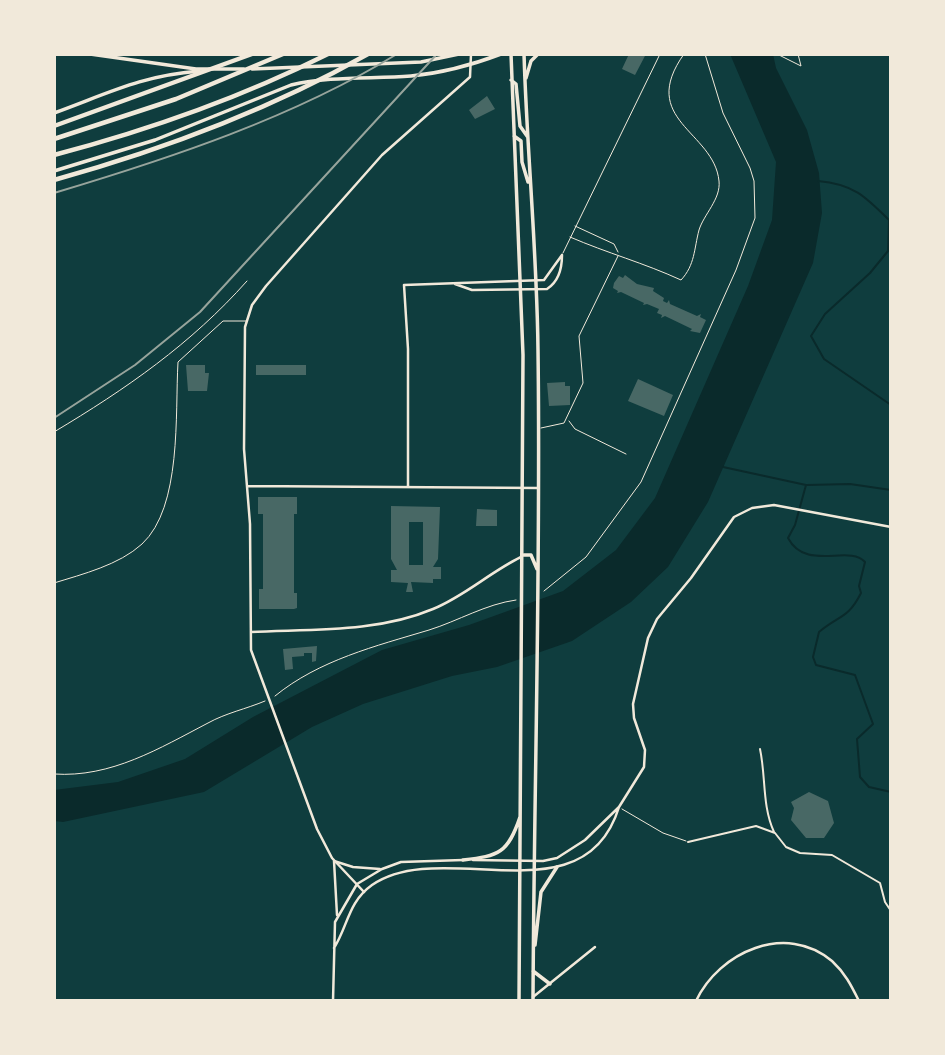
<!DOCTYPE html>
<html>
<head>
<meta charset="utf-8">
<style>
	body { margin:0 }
	#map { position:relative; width:945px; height:1055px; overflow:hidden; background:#0f3d3e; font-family:Figtree,sans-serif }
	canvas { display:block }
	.frame { position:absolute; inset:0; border:56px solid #f1e9da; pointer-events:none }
</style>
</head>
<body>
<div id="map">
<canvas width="945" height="1055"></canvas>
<div class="frame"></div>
</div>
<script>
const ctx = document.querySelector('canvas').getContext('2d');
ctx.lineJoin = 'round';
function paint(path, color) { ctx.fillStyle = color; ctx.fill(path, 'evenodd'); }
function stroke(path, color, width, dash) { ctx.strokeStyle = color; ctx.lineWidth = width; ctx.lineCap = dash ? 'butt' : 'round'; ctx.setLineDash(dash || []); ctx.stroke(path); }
const water = new Path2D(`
	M730 54H773L776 68 807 130 819 173 822 213 813 263 708 502 668 567 631 602 572 641 497 667 452 676 363 704 312 727 204 792 63 822 54 821V790L118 782 185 759 253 717 382 650 469 625 563 591 616 550 655 498 748 286 772 220 776 162Z`);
const stream = new Path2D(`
	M818 181C853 184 865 196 889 220L888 251 870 273 825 314 811 336 824 359 891 405
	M723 467 806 485 795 525 788 538C806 572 849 544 865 562L859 586 861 593C848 619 839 615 819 632L813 657 816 665 855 675 873 724 857 739 860 777 869 787 891 792
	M807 485 850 484 891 490`);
const building = new Path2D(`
	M629 54H646L635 75 622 69Z
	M487 96 495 109 475 119 469 110Z
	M625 275 637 284 654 288 653 291 664 298 663 301 667 303 669 300 670 304 697 316 701 314 700 317 706 320 700 333 690 331 692 329 665 316 661 318 662 315 657 313 659 309 647 304 643 305 644 303 621 292 617 293 618 291 613 288 614 283 619 276 623 278Z
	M186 365H205V373H209L207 391H188Z
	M256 365H306V375H256Z
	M638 379 673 395 664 416 628 401Z
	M565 382V386H570V405L549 406 547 383Z
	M258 497H297V514H294V593H297V608L294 609H259V589H263V514H258Z
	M391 506 440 507 438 559 433 567H441V579H433V583L411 582 413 592H406L408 583 391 582V570H397L391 559ZM409 522H423V565H409Z
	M477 509 497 510V526H476Z
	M317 646 316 661 312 662V653H304V656L292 657 293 669 285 670 283 649Z
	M809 792 828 801 834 823 824 838H806L791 820 794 808 791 802Z`);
const path = new Path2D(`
	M777 54 801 66 798 54
	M544 591 586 557 641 482 736 270 755 218 754 181 750 168 723 113 705 54
	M275 696C319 660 376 646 429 630 458 621 486 604 516 600
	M54 774C111 778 160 748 208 723 226 713 246 709 265 701`);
const service = new Path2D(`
	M575 226 614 244 618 252
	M570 237C607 253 644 263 681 280 695 265 694 249 699 230 704 214 721 199 719 181 714 131 637 120 684 54
	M563 253 660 54
	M569 421 575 429 626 454
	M541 428 564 423 583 383 579 336 618 256
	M54 432C126 389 191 344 247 281
	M54 583C83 574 119 565 142 544 182 507 175 414 178 362L223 321H246
	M622 809 663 833 686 841`);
const pedestrian = new Path2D(`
	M760 749C766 777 762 806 774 832
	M688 842 756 826 775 833 786 847 800 853 832 855 880 883 885 902 891 911`);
const minor = new Path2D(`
	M455 284 472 290 547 289C558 282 562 268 562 255
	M247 486 538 488
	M408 487V349L404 285 544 280 562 255
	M251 632C311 629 376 633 433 609 465 596 490 572 521 557
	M364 892 332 858 317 829 251 650 250 524 244 449 245 327 252 305 266 286 382 155 470 77 471 54
	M533 997 595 947
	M696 1001C719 952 786 922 832 961 845 973 851 985 859 1001`);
const tertiary = new Path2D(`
	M473 860 543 861 557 858 585 840 619 807 644 767 645 750 634 718 633 704 648 638 657 619 691 578 734 517 752 508 774 505 891 527
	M337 915 334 861 353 867 380 869
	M334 948C348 926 348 902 372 885 443 836 584 921 619 807
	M333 1001 335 922 357 884 382 869 401 862 463 860`);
const secondary = new Path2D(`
	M90 54 196 69H244
	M511 54 523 355 519 1001
	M524 54C527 153 537 251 538 350 541 567 534 784 533 1001
	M252 69 421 62 459 54
	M526 78 531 61 538 54
	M511 80 516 84 520 126 527 136
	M54 113C109 93 140 76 199 71
	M514 136 521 141 522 162 528 182
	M54 171 155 140 291 85C330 76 371 79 411 76 442 73 472 65 501 54
	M524 555H531L537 569
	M463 860C499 856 508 853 520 817
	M535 945 541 892 557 867
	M533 971 550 984`);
const motorway = new Path2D(`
	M54 126 252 54
	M54 139 176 99 283 54
	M54 155C149 130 240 98 328 54
	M54 180C162 150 271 109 368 54`);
const rail = new Path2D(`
	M54 193C171 158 292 118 397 54
	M54 418 135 365 200 312 437 54`);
paint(water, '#0a2a2b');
stroke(stream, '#0a2a2b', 2);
paint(building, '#486865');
stroke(path, '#f1e9da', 1);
stroke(service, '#f1e9da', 1);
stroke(pedestrian, '#f1e9da', 2);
stroke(minor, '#f1e9da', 2.5);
stroke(tertiary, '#f1e9da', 2.5);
stroke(secondary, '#f1e9da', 3.5);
stroke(motorway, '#f1e9da', 4.5);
stroke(rail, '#97a49c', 2);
</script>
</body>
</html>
